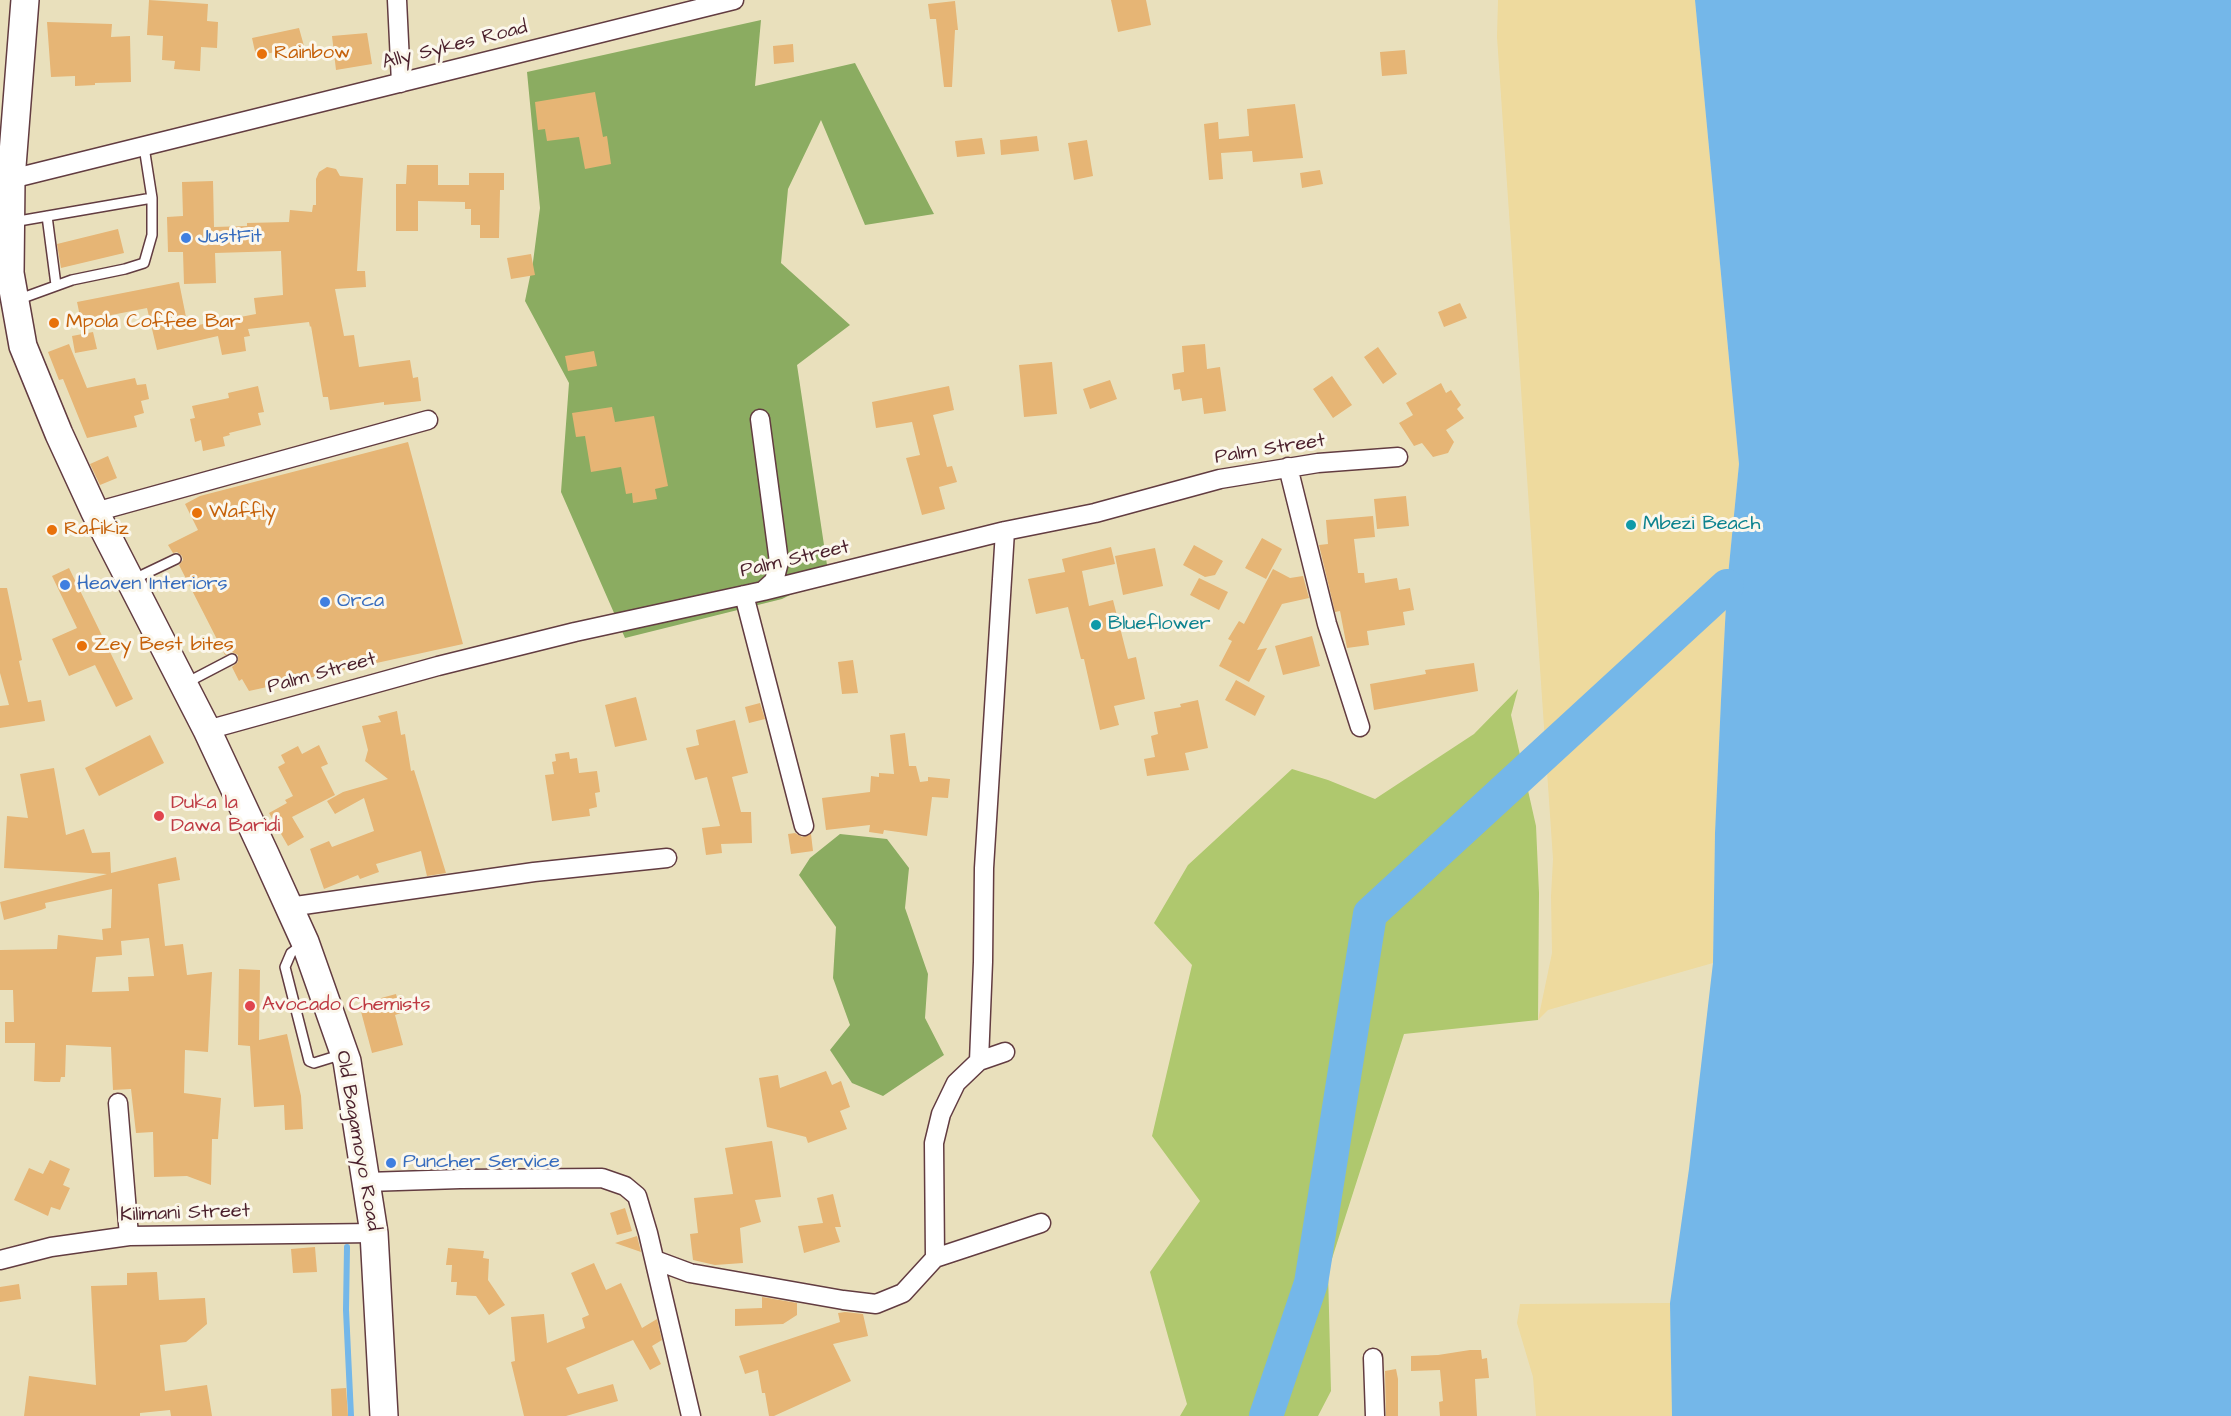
<!DOCTYPE html>
<html>
<head>
<meta charset="utf-8">
<style>
	body { margin:0 }
	canvas { display:block; background:#e9e0bc }
</style>
</head>
<body>
<canvas width="2231" height="1416"></canvas>
<script>
const ctx = document.querySelector('canvas').getContext('2d');
ctx.lineJoin = 'round';
function paint(path, color) { ctx.fillStyle = color; ctx.fill(path, 'evenodd'); }
function stroke(path, color, width, dash) { ctx.strokeStyle = color; ctx.lineWidth = width; ctx.lineCap = dash ? 'butt' : 'round'; ctx.setLineDash(dash || []); ctx.stroke(path); }
function write(font, color, halo, rows, align = 'center') {
  ctx.font = font + ' "Architects Daughter",sans-serif'; ctx.lineWidth = 6; ctx.setLineDash([]); ctx.textBaseline = 'middle'; ctx.strokeStyle = halo; ctx.fillStyle = color; for (const [text, x, y, turn = 0] of rows) {
    ctx.save(); ctx.translate(x, y); ctx.rotate((+turn || 0) * Math.PI / 180); ctx.textAlign = isNaN(turn) ? turn : align; if (halo) ctx.strokeText(text, 0, 0); ctx.fillText(text, 0, 0); ctx.restore();
  }
}
const green = new Path2D(`
	M1518 689 1511 715 1536 826 1539 893 1538 1020 1404 1034 1328 1271 1331 1391 1318 1416H1180L1187 1404 1150 1272 1200 1201 1152 1136 1192 965 1154 923 1188 865 1292 769 1328 780 1375 799 1474 734Z`);
const forest = new Path2D(`
	M761 20 755 86 855 63 934 214 865 225 821 120 788 189 781 263 850 325 797 365 827 565 798 591 782 599 625 638 561 492 569 383 525 301 533 262 540 208 527 72Z
	M840 834 887 839 909 868 905 908 928 974 925 1018 944 1055 883 1096 852 1083 830 1050 850 1025 833 978 836 927 799 875 810 858Z`);
const sand = new Path2D(`
	M1498 0H1695L1739 464 1727 586 1721 700 1715 833 1713 963 1548 1010 1538 1020 1552 953 1551 896 1553 859 1497 37Z
	M1670 1303 1672 1416H1536L1533 1377 1517 1323 1520 1304Z`);
const water = new Path2D(`
	M1695 0H2231V1416H1672L1670 1303 1689 1169 1713 963 1715 833 1721 700 1727 586 1739 464Z`);
const stream = new Path2D(`
	M347 1247 346 1310 351 1416`);
const river = new Path2D(`
	M1266 1416 1311 1283 1370 914 1727 586`);
const building = new Path2D(`
	M149 0 208 4 207 21 218 22 217 48 201 47 200 71 174 69 175 61 162 60 163 36 147 35Z
	M1111 0H1146L1151 25 1118 32Z
	M955 1 958 30H955L952 87H944L936 19H930L928 4Z
	M47 22 112 24 111 37 130 36 131 82 95 83V85L75 86V76L51 77Z
	M299 28 304 46 256 56 252 38Z
	M367 33 372 64 336 70 332 36Z
	M793 44 794 62 774 64 773 46Z
	M1405 50 1407 74 1382 76 1380 52Z
	M595 92 603 137 607 136 611 164 585 169 579 137 547 141 545 129 538 130 535 102Z
	M1295 104 1303 158 1253 162 1252 151 1221 153 1223 179 1209 180 1204 124 1218 122 1219 139 1249 136 1247 109Z
	M1037 136 1039 151 1001 155 1000 140Z
	M982 138 985 154 957 157 955 141Z
	M1087 140 1093 176 1074 180 1068 143Z
	M407 165H438V185H469V173H504V190H500L499 238H480V225H471V209H465V202L418 201V231H396V184H406Z
	M327 167 336 169 340 176 363 178 357 271H365L366 287 335 289 344 336 354 335 359 367 410 360 413 378 418 377 421 401 384 405V402L330 410 328 397H323L311 326 310 327 309 322 248 329 250 336 244 337 246 351 222 355 218 336 157 350 147 308 81 321 77 302 179 282 186 317 190 316 193 326 256 314 254 298 283 295 281 251 215 253 216 283 184 284 183 252H168L167 217 183 216 182 182 213 181 214 227 247 226V223L289 222 290 210 312 212 313 205H316V179L319 172Z
	M1320 170 1323 184 1302 188 1300 173Z
	M118 229 124 253 61 268 57 244Z
	M531 254 535 275 511 279 507 258Z
	M1460 303 1467 318 1444 327 1438 312Z
	M93 332 97 349 75 353 72 336Z
	M69 344 87 388 135 378 137 385 146 384 149 399 141 401 144 413 134 416 137 427 87 438 63 379 59 380 48 352Z
	M1205 344 1207 369 1220 367 1226 411 1204 414 1202 398 1182 401 1180 389 1174 390 1172 374 1184 372 1182 346Z
	M1378 347 1397 374 1383 384 1364 357Z
	M594 351 597 366 568 371 565 356Z
	M1052 362 1057 414 1024 417 1019 365Z
	M1332 376 1352 405 1333 418 1313 389Z
	M1110 380 1117 399 1090 409 1083 389Z
	M1441 383 1446 393 1451 390 1461 405 1457 409 1464 418 1446 430 1454 442 1448 453 1433 457 1422 443 1414 446 1399 423 1413 415 1406 403Z
	M258 386 264 412 258 413 261 425 229 433 230 435 223 437 225 446 203 451 201 440 195 442 190 419 195 418 192 406 229 398 228 393Z
	M949 386 954 410 933 415 947 467 952 466 957 482 939 487 945 509 922 515 906 458 920 455 912 422 876 428 872 402Z
	M612 407 615 422 654 416 668 486 655 489 657 499 633 503 632 493 626 494 621 467 591 472 585 436 576 437 572 413Z
	M408 442 463 644 249 691 242 679 239 681 232 667 238 662V655L232 652 225 655 179 565 183 560 182 556 177 552 173 553 168 545 198 530 185 504 200 496Z
	M108 456 117 478 100 485 90 464Z
	M1406 496 1409 526 1377 529 1374 499Z
	M1373 516 1375 537 1354 539 1358 573H1364L1365 583 1397 578 1399 590 1410 588 1414 610 1403 612 1405 625 1367 631 1369 645 1347 648 1340 611 1335 612 1319 545 1328 544 1326 520Z
	M1262 538 1282 549 1266 579 1245 568Z
	M1194 545 1223 561 1215 575 1205 577 1183 565Z
	M1111 547 1115 564 1082 571 1089 606 1113 600 1128 659 1136 657 1145 699 1114 706 1119 725 1100 730 1084 659H1081L1068 607 1036 614 1028 579 1065 572 1062 559Z
	M1155 548 1163 586 1123 595 1115 556Z
	M69 568 133 699 116 707 95 665 69 676 52 639 77 628 52 576Z
	M1273 569 1290 578 1303 576 1309 598 1282 604 1257 650 1267 648 1249 682 1219 666 1232 641 1228 639 1239 621 1244 624Z
	M1199 578 1228 592 1219 610 1190 595Z
	M0 588H7L22 660 19 661 28 702 41 700 45 721 0 728V706L9 705 0 673Z
	M1312 636 1320 666 1283 675 1275 646Z
	M853 660 858 693 842 694 838 662Z
	M1474 663 1478 691 1374 710 1370 684 1426 674 1425 670Z
	M1236 680 1265 696 1255 716 1225 700Z
	M636 697 647 740 615 747 605 705Z
	M1198 700 1208 748 1185 753 1189 770 1147 776 1144 759 1155 757 1151 736 1158 734 1154 712 1181 707 1180 704Z
	M760 703 765 719 749 723 745 707Z
	M397 711 401 735 405 734 411 771 414 770 446 873 427 876 421 851 376 864 379 872 360 879 358 875 324 889 310 849 329 841 332 847 374 831 364 798 335 814 327 801 343 792 388 779 365 761 368 750 362 726 381 722 378 716Z
	M735 720 748 773 732 777 741 812H751L752 843 721 844 722 853 706 855 702 828 720 826 707 777 695 780 686 748 699 745 696 730Z
	M905 733 909 766H916L920 782 928 781V777L950 779 948 798 932 797 927 836 884 830 883 834 869 832 870 825 826 830 822 798 870 792 871 776 879 777V773L894 774 890 735Z
	M150 735 164 763 99 796 85 768Z
	M319 745 328 764 321 767 335 795 292 817 304 837 288 846 269 813 287 803 285 800 293 796 278 767 285 763 281 755 298 746 302 754Z
	M569 752 570 759 577 758 579 773 597 771 600 792 595 793 597 807 589 809 590 816 552 821 545 775 554 774 552 762 556 761 555 754Z
	M54 768 66 835 84 829 92 853 110 852 111 873 176 857 180 880 158 884 165 946 183 944 187 975 212 972 208 1052 185 1050 184 1093 221 1098 218 1139H212L211 1185 187 1176 154 1177 153 1132 136 1133 131 1089 113 1090 111 1047 66 1045 65 1077H61L60 1082H44L34 1081 35 1043H5V1022H14L13 990H0V950L57 949 58 935 103 940 102 929 111 928 112 889 45 903 46 908 41 910 4 920 0 902 107 874 4 868 7 816 28 818 20 774ZM149 938 154 976 128 977 129 991 92 992 96 957 122 955 121 941Z
	M795 833 802 837 811 834 813 851 791 854 788 834Z
	M239 969 260 970 259 1040 287 1034 301 1096 303 1129 285 1130 284 1105 254 1107 250 1046 238 1045Z
	M396 994 401 1013 395 1015 403 1045 372 1053 359 1004Z
	M826 1071 832 1085 841 1081 850 1107 840 1111 847 1129 808 1143 806 1137 767 1127 759 1078 778 1075 780 1088Z
	M772 1141 781 1197 755 1200 761 1222 740 1228 743 1263 715 1265 693 1260 690 1234 698 1233 694 1198 733 1194 725 1148Z
	M50 1160 70 1169 63 1185 70 1188 60 1210 51 1207 48 1216 14 1200 29 1168 43 1174Z
	M833 1194 841 1227H835L840 1242 804 1253 798 1226 823 1223 817 1198Z
	M625 1208 632 1231 617 1235 610 1213Z
	M637 1236 641 1252 615 1243Z
	M315 1247 317 1272 293 1273 291 1249Z
	M448 1248 484 1251 483 1258 489 1259 488 1280 505 1305 489 1315 476 1296 456 1295 457 1282H451L452 1265H446Z
	M594 1263 606 1290 621 1283 642 1328 657 1319 662 1340 652 1346 661 1364 650 1370 633 1340 566 1368 578 1394 613 1384 618 1401 566 1416H524L511 1362 515 1361 511 1317 544 1314 547 1343 585 1328 582 1318 589 1315 571 1273Z
	M157 1272 159 1300 205 1298 207 1324 186 1342 160 1345 165 1391 207 1385 212 1416H171L170 1410 140 1413V1416H24L29 1376 96 1385 91 1286 127 1285V1273Z
	M19 1284 21 1299 0 1302V1287Z
	M762 1297 797 1303V1315L783 1324 735 1326V1309L762 1308Z
	M845 1312 863 1314 868 1336 833 1344 851 1381 774 1416H769L765 1393H762L758 1370 745 1374 739 1356 840 1322 838 1313Z
	M1470 1350H1481L1482 1359 1487 1358 1489 1378 1475 1379 1477 1416H1440L1439 1402 1443 1401 1440 1370 1411 1371V1356L1438 1355Z
	M1396 1369 1398 1379V1416H1386L1385 1371Z
	M346 1388 348 1416H332L331 1389Z`);
const service = new Path2D(`
	M47 216 56 285
	M13 222 152 198
	M17 300 72 280 125 269 144 263 152 235V198L144 147
	M132 580 176 559
	M186 683 232 659
	M303 944 291 953 285 967 309 1061 314 1063 343 1054`);
const minor = new Path2D(`
	M397 0 401 83
	M11 179 734 0
	M760 419 779 562 774 581 763 591
	M1288 467 1327 624 1360 727
	M95 512 428 420
	M744 595 804 826
	M207 730 438 666 575 632 763 591 1005 531 1095 513 1220 479 1318 463 1398 457
	M289 907 534 872 667 858
	M979 1061 983 962 984 868 1005 531
	M118 1103 129 1236
	M367 1182 460 1179 602 1178 625 1186 637 1196 648 1233 691 1416
	M935 1258 934 1143 941 1114 956 1083 979 1061 1005 1052
	M0 1260 51 1247 129 1236 374 1233
	M655 1260 690 1273 843 1300 876 1304 903 1293 935 1258 1041 1223
	M1373 1358 1375 1416`);
const primary = new Path2D(`
	M25 0 11 179 10 273 23 346 59 434 95 512 207 730 265 854 305 942 347 1061 374 1233 384 1416`);
const markers = [
	[262,54,6,"#e8710a"],
	[186,238,6,"#3f7fe0"],
	[54,323,6,"#e8710a"],
	[197,513,6,"#e8710a"],
	[1631,525,6,"#0f9aa8"],
	[52,530,6,"#e8710a"],
	[65,585,6,"#3f7fe0"],
	[325,602,6,"#3f7fe0"],
	[1096,625,6,"#0f9aa8"],
	[82,646,6,"#e8710a"],
	[159,816,6,"#e0444e"],
	[250,1006,6,"#e0444e"],
	[391,1163,6,"#3f7fe0"]
];
const streetNames = [
	["Ally Sykes Road",455,46,-14],
	["Palm Street",1270,450,-9],
	["Palm Street",795,560,-13],
	["Palm Street",322,674,-15],
	["Old Bagamoyo Road",357,1141,80],
	["Kilimani Street",185,1214,-2]
];
const foodNames = [
	["Rainbow",274,54],
	["Mpola Coffee Bar",66,323],
	["Waffly",209,513],
	["Rafikiz",64,530],
	["Zey Best bites",94,646]
];
const shopNames = [
	["JustFit",198,238],
	["Heaven Interiors",77,585],
	["Orca",337,602],
	["Puncher Service",403,1163]
];
const cultureNames = [
	["Mbezi Beach",1643,525],
	["Blueflower",1108,625]
];
const healthNames = [
	["Duka la",171,804],
	["Dawa Baridi",171,827],
	["Avocado Chemists",262,1006]
];
paint(green, '#afc86e');
paint(forest, '#8bac61');
paint(sand, '#eeda9e');
paint(water, '#74b7e9');
stroke(stream, '#74b7e9', 6);
stroke(river, '#74b7e9', 34);
paint(building, '#e6b575');
stroke(service, '#623c41', 12);
stroke(minor, '#623c41', 21);
stroke(primary, '#623c41', 30);
stroke(service, '#fff', 9);
stroke(minor, '#fff', 18);
stroke(primary, '#fff', 27);
for (const [x, y, r, color] of markers) { const dot = new Path2D(); dot.arc(x, y, r, 0, 2 * Math.PI); ctx.fillStyle = color; ctx.fill(dot); stroke(dot, '#fbf7ec', 2); }
write('20px', '#4a1f2b', '#fbf7ec', streetNames);
write('20px', '#c56008', '#fbf7ec', foodNames, 'left');
write('20px', '#366cbe', '#fbf7ec', shopNames, 'left');
write('20px', '#0d838f', '#fbf7ec', cultureNames, 'left');
write('20px', '#be3a42', '#fbf7ec', healthNames, 'left');
</script>
</body>
</html>
